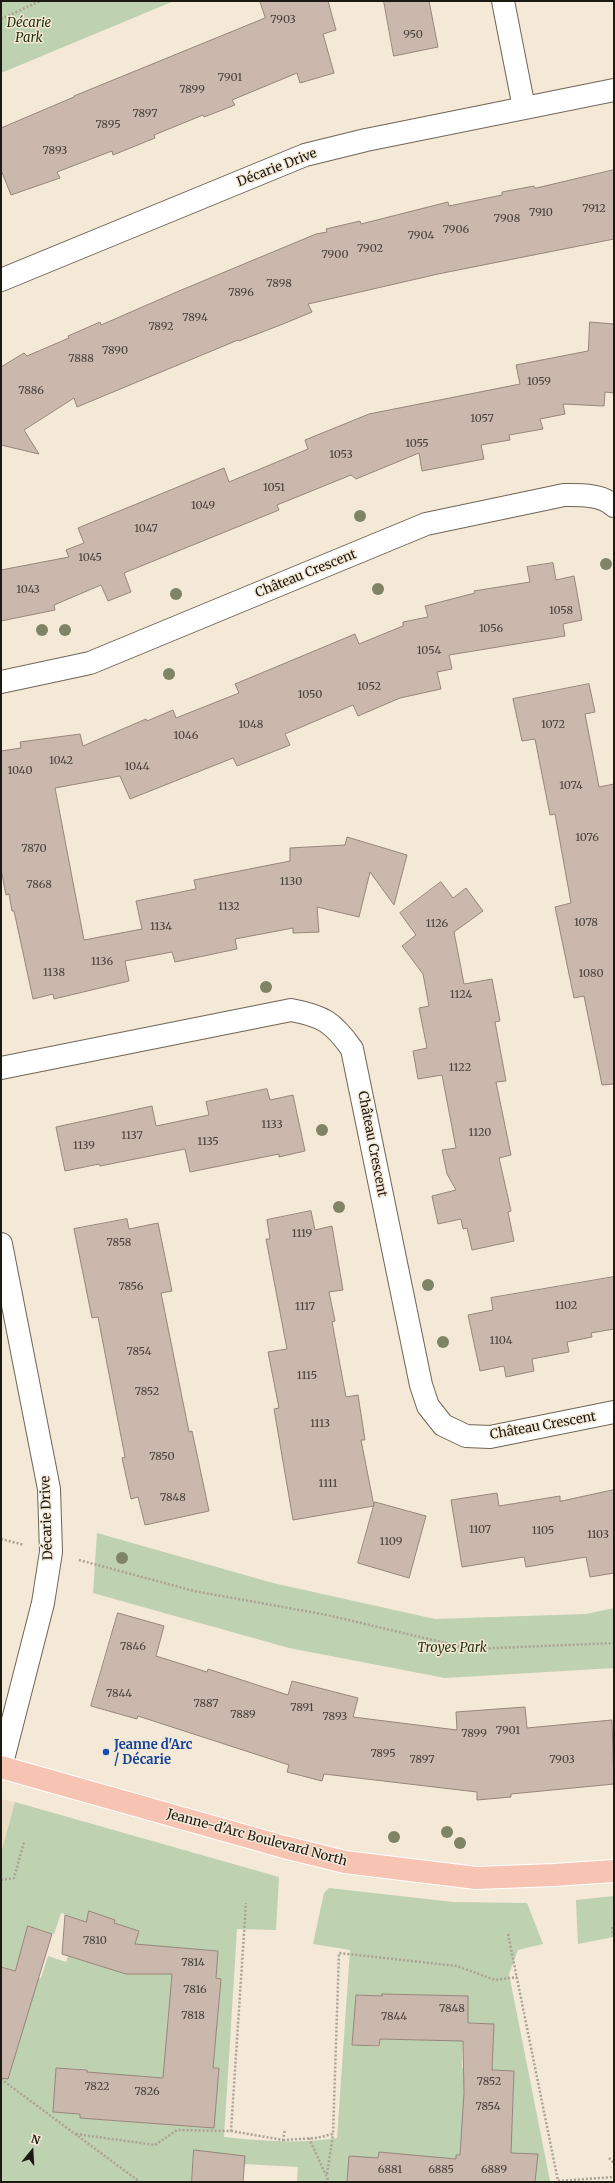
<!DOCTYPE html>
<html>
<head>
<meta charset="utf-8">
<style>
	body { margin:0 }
	#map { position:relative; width:615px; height:2183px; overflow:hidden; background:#f4e8d7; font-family:Merriweather,serif }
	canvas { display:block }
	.frame { position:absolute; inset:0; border:2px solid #1d1913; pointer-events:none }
	.north { position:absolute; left:12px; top:2131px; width:40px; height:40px; -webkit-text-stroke:3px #f4e8d7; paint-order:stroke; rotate:18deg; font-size:11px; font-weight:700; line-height:16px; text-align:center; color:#1d1913 }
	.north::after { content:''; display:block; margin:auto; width:14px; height:18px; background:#1d1913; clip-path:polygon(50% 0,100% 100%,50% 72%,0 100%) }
</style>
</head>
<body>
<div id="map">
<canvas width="615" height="2183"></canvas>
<div class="frame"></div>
<div class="north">N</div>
</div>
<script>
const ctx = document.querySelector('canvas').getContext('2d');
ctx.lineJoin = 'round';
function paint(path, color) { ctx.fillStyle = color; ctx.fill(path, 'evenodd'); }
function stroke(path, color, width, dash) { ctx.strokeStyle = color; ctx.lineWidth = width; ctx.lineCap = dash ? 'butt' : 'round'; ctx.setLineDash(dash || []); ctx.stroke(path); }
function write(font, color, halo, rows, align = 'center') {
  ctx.font = font + ' Merriweather,serif'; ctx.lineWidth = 3; ctx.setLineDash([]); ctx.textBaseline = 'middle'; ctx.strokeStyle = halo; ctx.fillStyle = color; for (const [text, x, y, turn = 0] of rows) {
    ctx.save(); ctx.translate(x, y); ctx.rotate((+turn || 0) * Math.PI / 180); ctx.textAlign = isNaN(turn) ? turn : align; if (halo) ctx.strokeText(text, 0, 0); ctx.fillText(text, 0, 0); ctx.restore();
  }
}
const built = new Path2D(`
	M1 1799 15 1802 1 1853Z`);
const green = new Path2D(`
	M1 1H174L1 73Z
	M97 1533 273 1583 435 1619 586 1614 614 1608V1668L445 1678 289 1648 93 1593Z
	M15 1802 279 1877 276 1930 237 1929 224 2137C262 2141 300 2144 337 2138L350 1950 313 1944 324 1893 329 1888 453 1902 527 1903 543 1944 518 1950 509 1974 550 2181 535 2182 537 2154C510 2152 484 2156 456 2155V2159L379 2152 378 2158 347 2182H297L298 2167 244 2164V2156L194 2153 192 2182H1V2054L38 1978H41L48 1956 66 1962 68 1956 126 1974 139 1931 114 1923 115 1920 89 1912 86 1922 61 1913 54 1934 28 1926 15 1971 1 1967V1853ZM171 1947 218 1951 216 1978 221 1979 216 2032 167 2027 172 1974H168ZM382 1994 468 1996V2023L494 2024 492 2070 514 2071 512 2123 463 2122 465 2069 462 2068 463 2040 380 2039 379 2047 352 2045 356 1995 382 1996ZM192 2066 219 2068 215 2110 159 2124 80 2118V2114L53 2112 56 2068 87 2069V2073L163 2078Z
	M614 1896V1937L578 1944 576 1900Z`);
const building = new Path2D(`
	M260 1H328L336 30 323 34 334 73 300 83 297 73 232 100 235 105 204 117 203 115 154 135 155 138 113 155 112 151 57 172 60 178 11 195 1 170V128L74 97V96L265 18Z
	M384 1H429L438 47 394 56Z
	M614 170V239L438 274 308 304 312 312 283 324 239 341 238 340 77 407 74 398 24 430 39 454 1 445V367L24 353 27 356 69 338 68 336 100 322 101 325 179 291 316 234 327 232 326 229 360 221 361 224 448 202 449 206 502 195V192L534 186 535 188Z
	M590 322 614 324V393L605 392 604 406 563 404 565 414 540 419 543 429 509 435 510 440 481 445 484 459 422 471 419 453 356 479 351 475 277 505 279 510 124 573 131 592 108 601 101 585 54 605 55 610 1 621V570L69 557 66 550 84 543 78 528 224 468 229 482 308 449 305 440 369 414 520 384 516 365 588 351Z
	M553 563 556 580 574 576 582 620 563 624 565 636 449 655 452 669 437 672 441 689 400 698 358 716 353 705 285 734 290 745 237 766 233 758 130 799 120 776 55 788 84 940 142 929 136 901 196 889 194 880 290 861V848L345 845 347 837 407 855 394 905 370 872 359 917 317 907 319 932 293 933V928L235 939 237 949 175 962 172 952 125 961 129 981 54 999 53 994 33 999 14 911H12L9 894 6 895 1 869V751L21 748 20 742 80 734 83 746 146 719 147 721 173 710 176 718 239 693 235 684 355 634 359 644 403 626V622L428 617 425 606 475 593 474 591 530 582 527 567Z
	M589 684 595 712 585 714 599 787 614 784V1084L602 1085 584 996 574 998 555 907 571 903 555 814 550 815 535 739 522 741 513 699Z
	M441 882 453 898 466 888 483 911 454 932 464 984 492 979 500 1021 495 1022 506 1081 496 1082 511 1155 499 1158 511 1211 508 1212 514 1241 472 1250 467 1228 463 1229 461 1219 438 1224 432 1196 456 1190 447 1174 442 1150 456 1148 442 1075 418 1079 413 1051 427 1048 419 1008 429 1006 423 974 402 946 416 935 400 913Z
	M267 1089 270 1100 293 1095 305 1151 279 1157V1154L190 1172 185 1149 100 1166 99 1164 65 1171 56 1127 152 1106 156 1126 209 1115 206 1102Z
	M311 1211 315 1230 332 1226 343 1290 329 1292 335 1321 332 1322 346 1397 358 1395 365 1440H361L374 1506 293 1520 274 1409 279 1408 268 1352 287 1349 266 1239H270L267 1220Z
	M127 1219 129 1229 158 1223 172 1291 161 1293 189 1432 192 1431 209 1511 145 1525 138 1497 131 1499 122 1458 125 1457 98 1317 92 1318 74 1229Z
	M614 1277V1329L591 1333 592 1337 567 1342 569 1352 532 1359 534 1371 506 1377 504 1366 480 1371 468 1315 493 1310 491 1298Z
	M614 1490V1573L590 1577 586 1557 526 1567 524 1557 462 1567 451 1500 497 1493 499 1506 560 1496V1501Z
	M375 1502 426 1516 409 1578 358 1563Z
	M118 1613 164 1626 156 1656 207 1672 208 1669 288 1695 292 1681 358 1698 353 1717 457 1730 456 1712 525 1707 527 1728 612 1720 614 1784 511 1794V1797L477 1800V1792L324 1774 322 1781 287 1772 289 1765 138 1716 137 1719 91 1706Z
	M89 1911 115 1920 114 1923 139 1931 135 1944 218 1951 216 1978 221 1979 213 2068H219L214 2128 80 2118V2114L53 2112 56 2068 87 2070V2072L163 2078 172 1974H126L62 1954 65 1915 86 1922Z
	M28 1926 52 1934 8 2079 1 2078V1967L15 1971Z
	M382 1994 468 1996V2023L494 2024 492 2070 514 2071 511 2153 538 2154 535 2182H347L349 2156 378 2158 379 2152 456 2159V2155H460L464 2093 463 2041 380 2039 379 2046 352 2045 356 1995 382 1996Z
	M194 2150 245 2156 243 2182H192Z`);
const path = new Path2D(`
	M1 19 40 1
	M1 1539 24 1545
	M79 1560 194 1591 327 1615 471 1649 614 1643
	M1 1880 14 1878 24 1842
	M612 1927 614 1938
	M508 1934 558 2181 614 2177
	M1 2079 140 2182
	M231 2131 283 2140 285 2129
	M76 2134 155 2145 177 2130 231 2131 246 1903
	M309 2138 329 2182
	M283 2140 316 2138 333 2134 339 1953 457 1966 495 1980 517 1977
	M609 2158 614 2163
	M327 2174 333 2134`);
const minor = new Path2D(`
	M503 1 524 108
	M1 280 305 155 366 140 614 90
	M1 682 90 663 426 524 564 495C580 495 602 494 614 506
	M1 1068 291 1010C323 1016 333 1022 352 1049L421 1385 428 1406 443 1425 466 1436 490 1437 614 1412
	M1 1244 49 1489 51 1552 43 1603 1 1767`);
const major = new Path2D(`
	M1 1767 284 1847 345 1862 476 1878 554 1875 614 1871`);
const trees = [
	[360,516],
	[606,564],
	[378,589],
	[176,594],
	[42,630],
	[65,630],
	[169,674],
	[266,987],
	[322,1130],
	[339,1207],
	[428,1285],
	[443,1342],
	[122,1558],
	[447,1832],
	[394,1837],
	[460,1843]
];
const markers = [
	[106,1752,4,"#1a4fb4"]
];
const numberNames = [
	["7903",283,20],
	["950",413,35],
	["7901",230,78],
	["7899",192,90],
	["7897",145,114],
	["7895",108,125],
	["7893",55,151],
	["7912",594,209],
	["7910",541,213],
	["7908",507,219],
	["7906",456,230],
	["7904",421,236],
	["7902",370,249],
	["7900",335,255],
	["7898",279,284],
	["7896",241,293],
	["7894",195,318],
	["7892",161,327],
	["7890",115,351],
	["7888",81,359],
	["1059",539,382],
	["7886",31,391],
	["1057",482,419],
	["1055",417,444],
	["1053",341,455],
	["1051",274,488],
	["1049",203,506],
	["1047",146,529],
	["1045",90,558],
	["1043",28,590],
	["1058",561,611],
	["1056",491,629],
	["1054",429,651],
	["1052",369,687],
	["1050",310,695],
	["1048",251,725],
	["1072",553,725],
	["1046",186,736],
	["1042",61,761],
	["1044",137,767],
	["1040",20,771],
	["1074",571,786],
	["1076",587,838],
	["7870",34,849],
	["1130",291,882],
	["7868",39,885],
	["1132",229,907],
	["1078",586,923],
	["1126",437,924],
	["1134",161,927],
	["1136",102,962],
	["1138",54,973],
	["1080",591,974],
	["1124",461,995],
	["1122",460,1068],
	["1133",272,1125],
	["1120",480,1133],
	["1137",132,1136],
	["1135",208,1142],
	["1139",84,1146],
	["1119",302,1234],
	["7858",119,1243],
	["7856",131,1287],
	["1102",566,1306],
	["1117",305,1307],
	["1104",501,1341],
	["7854",139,1352],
	["1115",307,1376],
	["7852",147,1392],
	["1113",320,1424],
	["7850",162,1457],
	["1111",328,1484],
	["7848",173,1498],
	["1107",480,1530],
	["1105",543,1531],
	["1103",598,1535],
	["1109",391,1542],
	["7846",133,1647],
	["7844",119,1694],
	["7887",206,1704],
	["7891",302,1708],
	["7889",243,1715],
	["7893",335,1717],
	["7901",508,1731],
	["7899",474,1734],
	["7895",383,1754],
	["7897",422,1760],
	["7903",562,1760],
	["7810",95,1941],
	["7814",193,1963],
	["7816",195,1990],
	["7848",452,2009],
	["7818",193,2016],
	["7844",394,2017],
	["7852",489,2082],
	["7822",97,2087],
	["7826",147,2092],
	["7854",488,2107],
	["6881",390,2170],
	["6885",441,2170],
	["6889",494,2170]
];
const parkNames = [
	["Décarie",29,23],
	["Park",29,38],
	["Troyes Park",452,1648]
];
const streetNames = [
	["Décarie Drive",277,168,-21],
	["Château Crescent",306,574,-22],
	["Château Crescent",372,1144,79],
	["Château Crescent",543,1426,-10],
	["Décarie Drive",47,1518,-92],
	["Jeanne-d'Arc Boulevard North",257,1838,15]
];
const transitNames = [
	["Jeanne d'Arc",114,1745],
	["/ Décarie",114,1760]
];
paint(built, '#ecddc5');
paint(green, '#bed1b0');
paint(building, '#cab8ad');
stroke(building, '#96857b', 1);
stroke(minor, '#6f6556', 24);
stroke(major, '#fff', 24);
stroke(path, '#aba295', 2.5, [2, 2]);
stroke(minor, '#fff', 22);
stroke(major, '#f7c4b3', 22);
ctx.fillStyle = '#7f8466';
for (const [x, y] of trees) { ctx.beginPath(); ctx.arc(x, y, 6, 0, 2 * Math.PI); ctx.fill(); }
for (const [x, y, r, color] of markers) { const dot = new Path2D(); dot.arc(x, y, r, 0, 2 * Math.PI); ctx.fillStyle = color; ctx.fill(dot); stroke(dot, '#f4e8d7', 1.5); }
write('11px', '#48413a', null, numberNames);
write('italic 13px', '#1f330a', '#f4e8d7', parkNames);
write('13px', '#1d1913', '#f4e8d7', streetNames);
write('bold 13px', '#164399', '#f4e8d7', transitNames, 'left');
</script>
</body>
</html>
